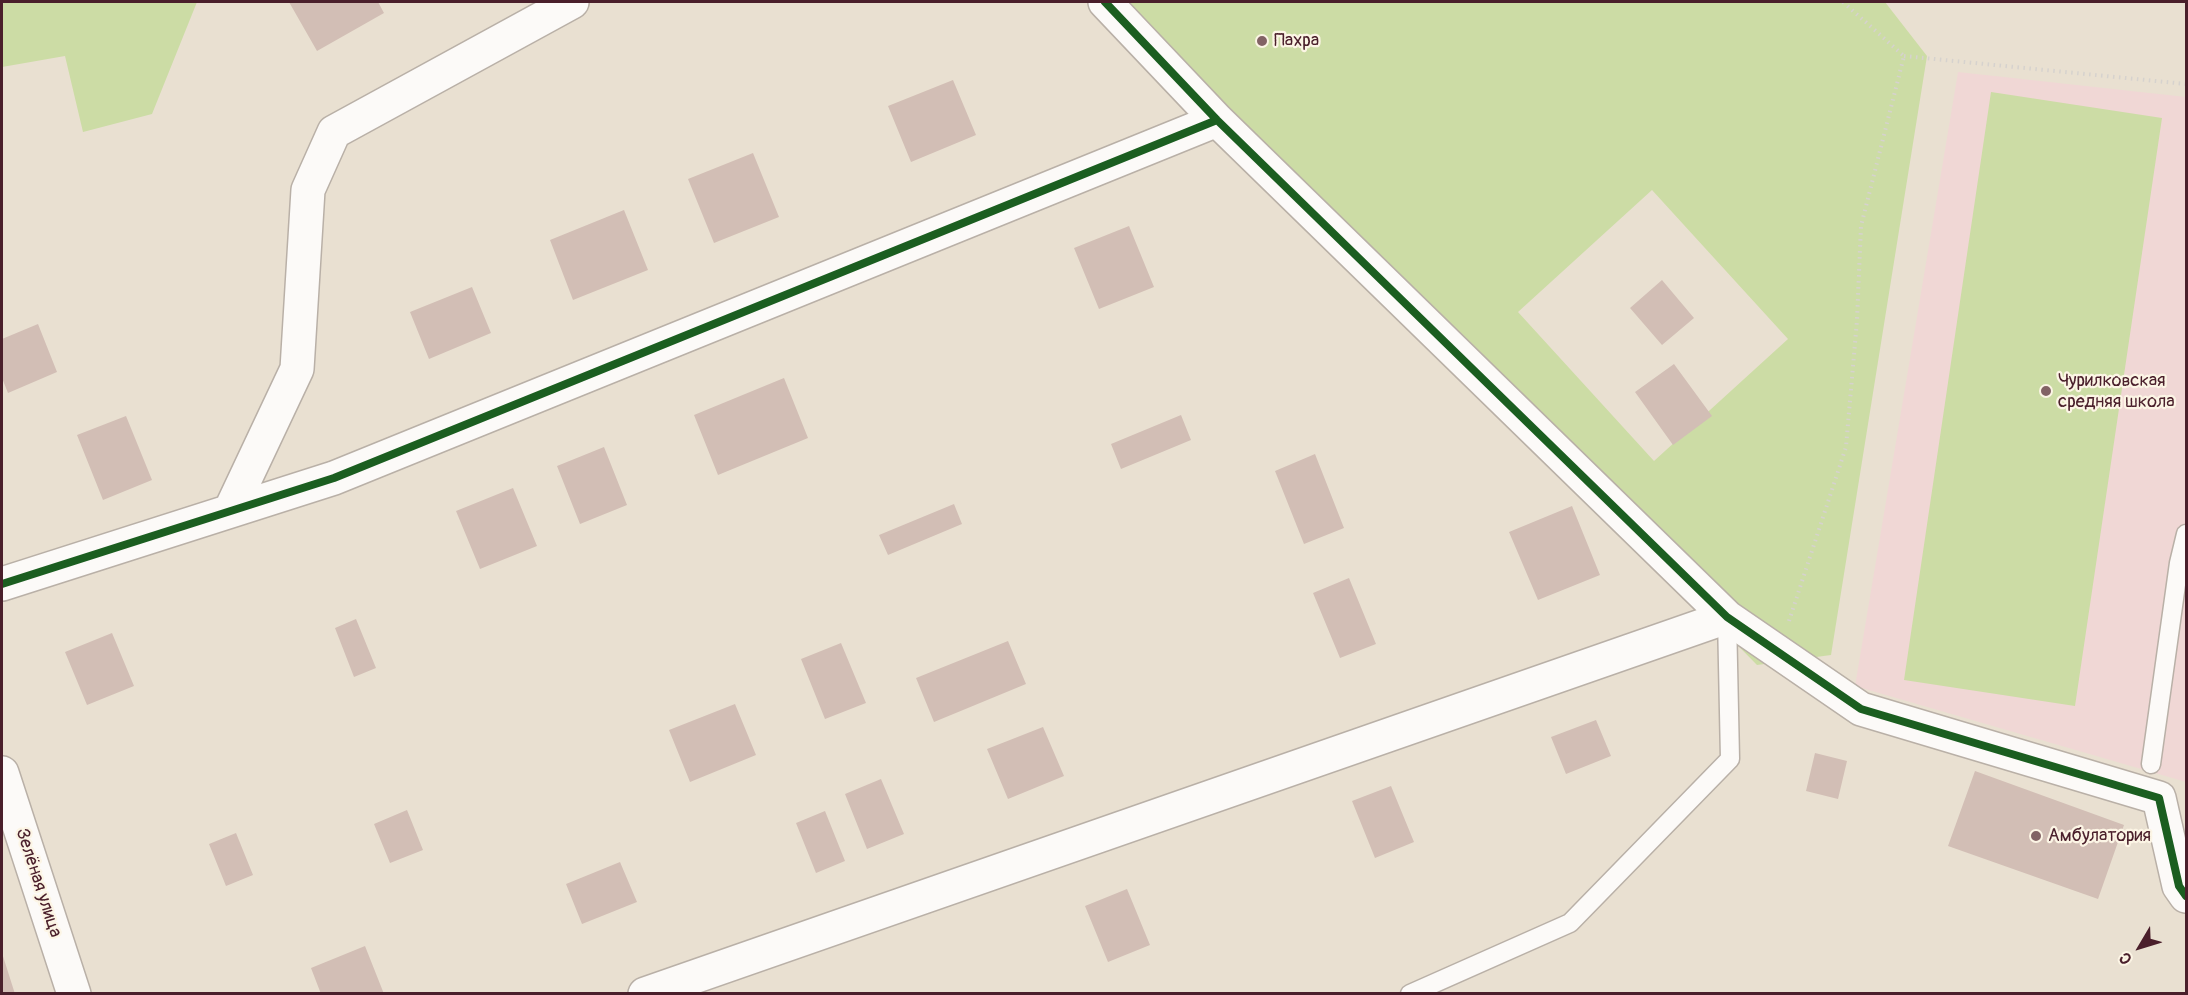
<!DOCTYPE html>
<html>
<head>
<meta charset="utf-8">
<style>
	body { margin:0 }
	#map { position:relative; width:2188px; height:995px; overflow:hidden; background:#e9e0d1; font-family:Pangolin,sans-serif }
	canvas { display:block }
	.frame { position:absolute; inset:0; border:3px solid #4a1f2b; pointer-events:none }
	.north { position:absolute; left:2110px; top:917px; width:60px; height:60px; -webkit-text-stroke:4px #fcf5e5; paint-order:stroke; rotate:232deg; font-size:16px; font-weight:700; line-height:24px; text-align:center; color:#4a1f2b }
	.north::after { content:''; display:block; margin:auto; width:21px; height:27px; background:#4a1f2b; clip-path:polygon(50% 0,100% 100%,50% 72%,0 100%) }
</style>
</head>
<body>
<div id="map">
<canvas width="2188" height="995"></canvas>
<div class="frame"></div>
<div class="north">С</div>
</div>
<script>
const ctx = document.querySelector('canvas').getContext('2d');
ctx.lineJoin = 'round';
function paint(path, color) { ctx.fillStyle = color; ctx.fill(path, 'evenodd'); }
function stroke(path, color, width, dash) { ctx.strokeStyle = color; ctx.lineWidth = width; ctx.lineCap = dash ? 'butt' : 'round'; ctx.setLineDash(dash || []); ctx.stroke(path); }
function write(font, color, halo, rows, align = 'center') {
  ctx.font = font + ' Pangolin,sans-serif'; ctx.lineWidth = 4.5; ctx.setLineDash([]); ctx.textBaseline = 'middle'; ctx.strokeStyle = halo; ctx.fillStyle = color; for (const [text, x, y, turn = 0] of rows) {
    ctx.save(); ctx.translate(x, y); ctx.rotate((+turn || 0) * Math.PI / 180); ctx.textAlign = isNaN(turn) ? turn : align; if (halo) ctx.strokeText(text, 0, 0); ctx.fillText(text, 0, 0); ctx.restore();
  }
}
const built = new Path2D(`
	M1958 72 2186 97V782L1855 686Z`);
const green = new Path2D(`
	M2 2H197L152 114 83 132 65 56 2 67Z
	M1103 2H1885L1927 56 1831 655 1757 665ZM1652 190 1788 339 1654 461 1518 312Z
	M1991 92 2162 118 2075 706 1904 680Z`);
const building = new Path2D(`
	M289 2H378L384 13 317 51Z
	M953 80 976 135 911 162 888 106Z
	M753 153 779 217 714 243 688 179Z
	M624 210 648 270 573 300 550 240Z
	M1129 226 1154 287 1099 309 1074 248Z
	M1662 280 1694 318 1662 345 1630 308Z
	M472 287 491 333 429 359 410 312Z
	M38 324 57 372 8 393 2 378V339Z
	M1674 364 1712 416 1673 445 1635 392Z
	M784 378 808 438 718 475 694 415Z
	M1181 415 1191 440 1121 469 1111 444Z
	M126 416 152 480 103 500 77 435Z
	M604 447 627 505 580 524 557 466Z
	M1315 454 1344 528 1304 544 1275 471Z
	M513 488 537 546 480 569 456 511Z
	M954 504 962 524 888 555 879 535Z
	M1572 506 1600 575 1538 600 1509 532Z
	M1349 578 1376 644 1340 658 1313 593Z
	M356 619 376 668 354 677 335 628Z
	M112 633 134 686 87 705 65 652Z
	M1008 641 1026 684 934 722 916 678Z
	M841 643 866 703 825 719 801 659Z
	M735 704 756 755 690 782 669 730Z
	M1596 720 1611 756 1566 774 1551 737Z
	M1043 727 1064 776 1008 799 987 749Z
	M1815 753 1847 761 1838 799 1806 791Z
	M1975 771 2124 825 2098 899 1948 846Z
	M881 779 904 834 867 849 845 794Z
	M1391 786 1414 842 1375 858 1352 801Z
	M407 810 423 850 390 863 374 824Z
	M825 811 845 861 816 873 796 823Z
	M236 833 253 875 226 886 209 844Z
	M620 862 637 902 582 924 566 884Z
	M1127 889 1150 945 1108 962 1085 906Z
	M365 946 384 994H321L311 968Z
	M2 953 15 994H2Z`);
const path = new Path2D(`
	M1904 56 2186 84
	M1789 621 1846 447 1857 320 1861 226 1904 56 1843 2`);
const lane = new Path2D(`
	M2151 764 2179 563 2186 534
	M1410 994 1570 923 1730 759 1727 617`);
const street = new Path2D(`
	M1105 2 1217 120 1727 617 1861 709 2159 798 2179 886 2186 896
	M230 511 297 369 308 190 334 132 572 2
	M2 584 334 478 1217 120
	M645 994 1727 617`);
const secondary = new Path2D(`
	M2 773 74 994`);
const cycleway = new Path2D(`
	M1105 2 1217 120 1727 617 1861 709 2159 798 2179 886 2186 896
	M2 584 334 478 1217 120`);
const markers = [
	[1262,41,6,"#826365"],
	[2046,391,6,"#826365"],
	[2036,836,6,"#826365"]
];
const poiNames = [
	["Пахра",1274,41],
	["Чурилковская",2058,381],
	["средняя школа",2058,402],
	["Амбулатория",2048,836]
];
const streetNames = [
	["Зелёная улица",38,883,72]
];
paint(built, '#f0d7d5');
paint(green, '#ccdca5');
paint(building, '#d2beb5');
stroke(lane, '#b9b0a7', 21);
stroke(street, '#b9b0a7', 36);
stroke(secondary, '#b9b0a7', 36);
stroke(path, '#d6d2ce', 4, [1.5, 4.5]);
stroke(lane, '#fcfaf8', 18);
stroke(street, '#fcfaf8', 33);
stroke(secondary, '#fcfaf8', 33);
stroke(cycleway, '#1b5e20', 8);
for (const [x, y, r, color] of markers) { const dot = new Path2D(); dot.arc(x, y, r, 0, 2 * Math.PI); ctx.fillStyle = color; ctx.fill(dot); stroke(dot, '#fcf5e5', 2); }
write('18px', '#4a1f2b', '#fcf5e5', poiNames, 'left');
write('18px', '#4a1f2b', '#fcf5e5', streetNames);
</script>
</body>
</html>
